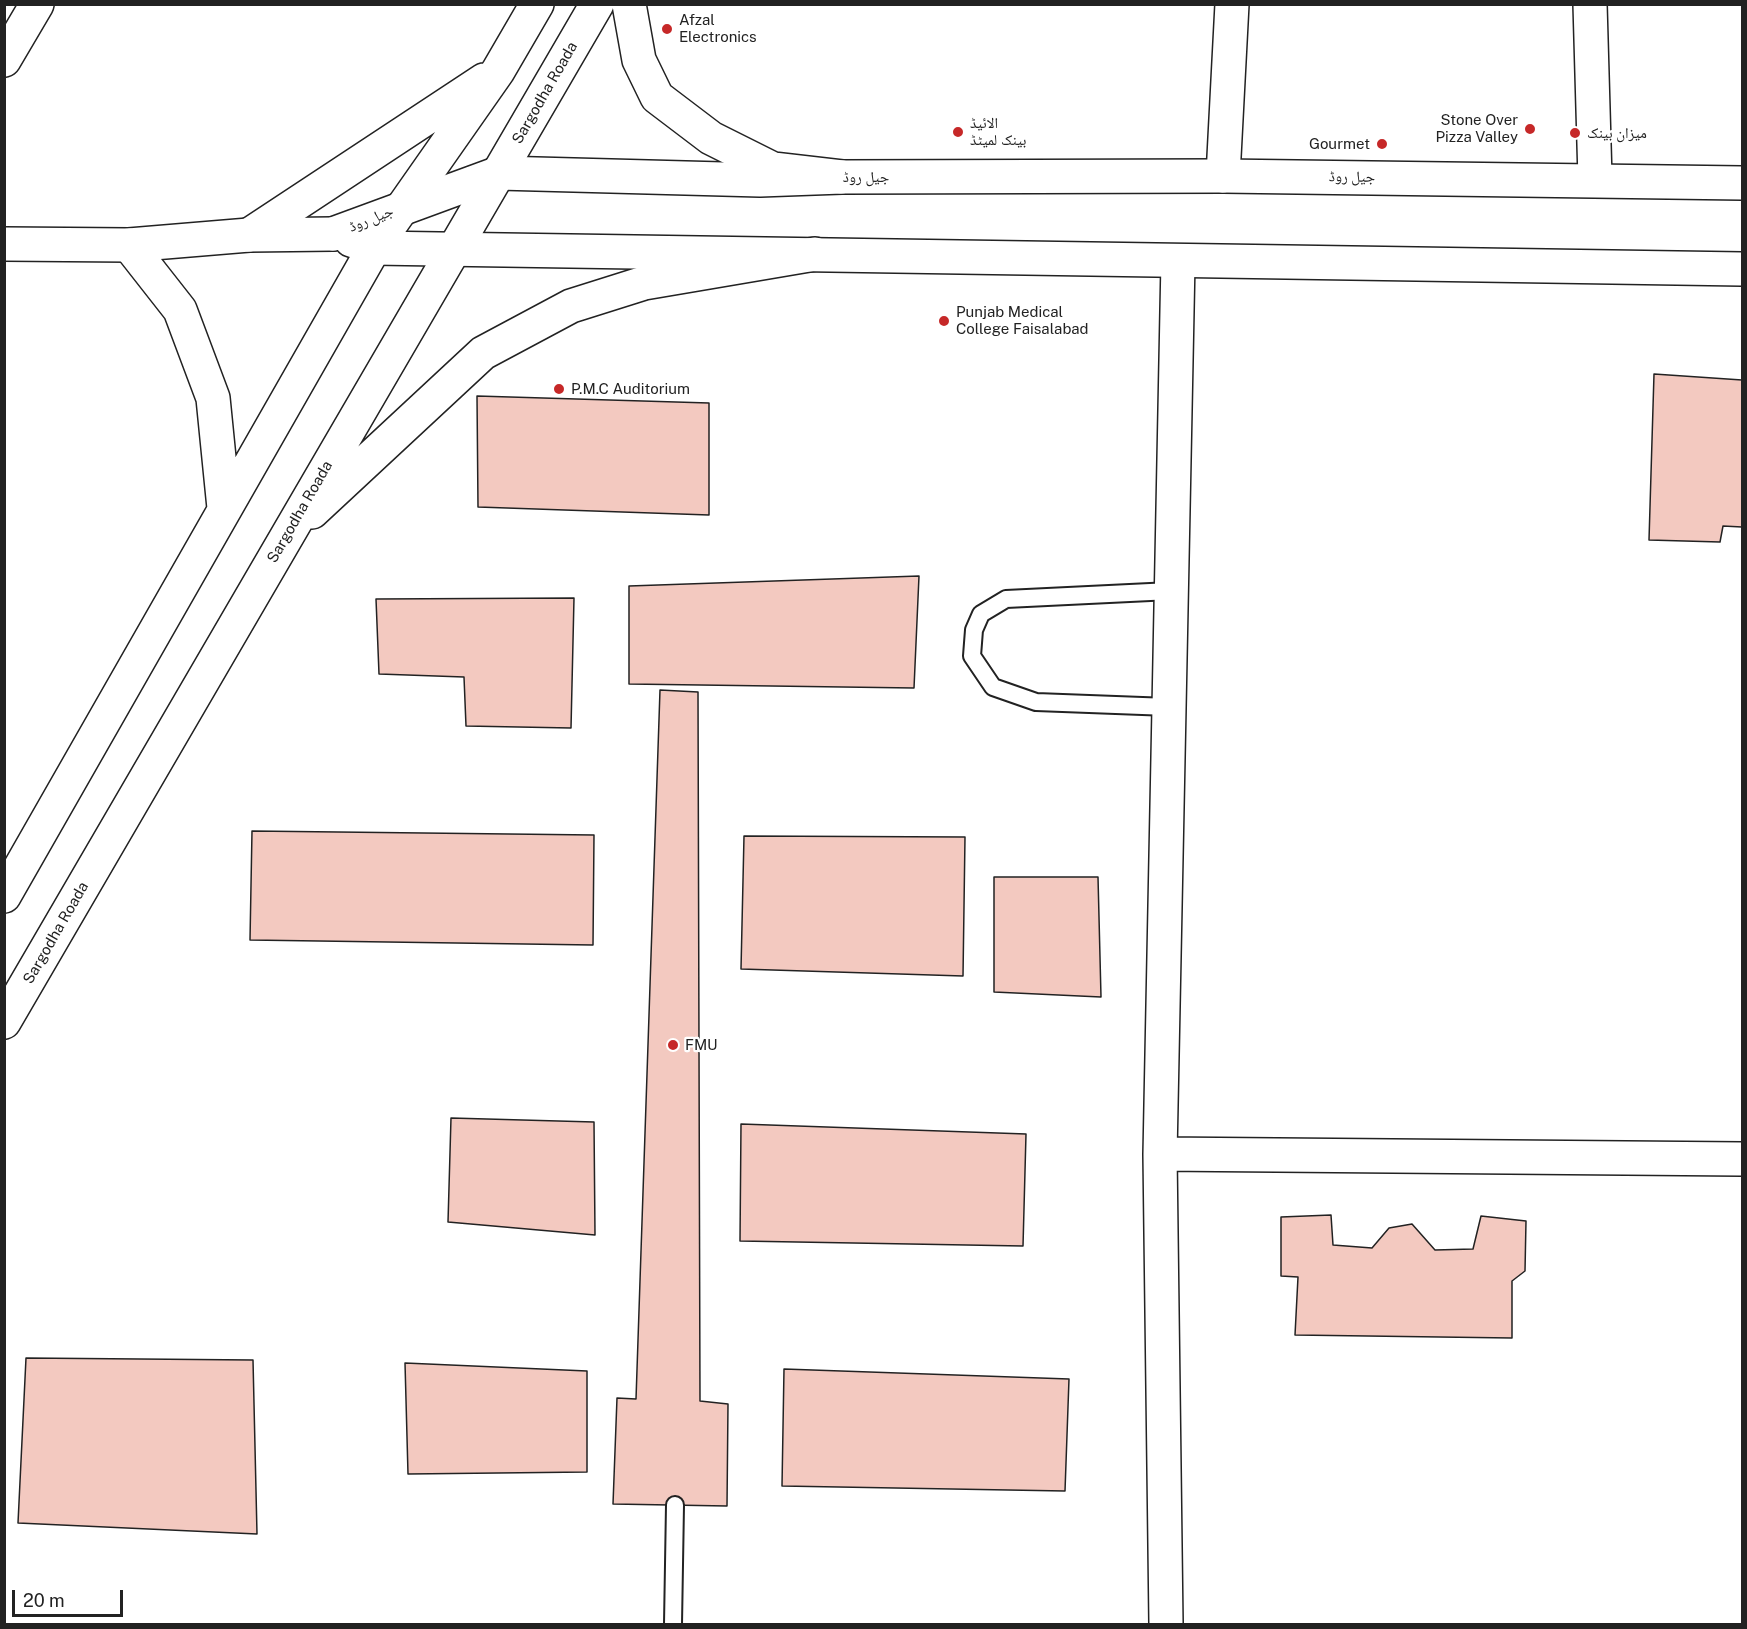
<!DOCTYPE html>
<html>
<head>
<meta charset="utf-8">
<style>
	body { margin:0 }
	#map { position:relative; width:1747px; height:1629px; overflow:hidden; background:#fff; font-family:"Public Sans",sans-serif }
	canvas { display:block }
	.frame { position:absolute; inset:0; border:6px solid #222; pointer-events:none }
	.scale { position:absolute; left:12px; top:1590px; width:111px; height:27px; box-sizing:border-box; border:3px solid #222; border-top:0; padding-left:8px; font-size:18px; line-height:21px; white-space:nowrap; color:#222; -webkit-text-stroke:4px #fff; paint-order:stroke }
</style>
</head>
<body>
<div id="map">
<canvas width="1747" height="1629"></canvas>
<div class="frame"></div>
<div class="scale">20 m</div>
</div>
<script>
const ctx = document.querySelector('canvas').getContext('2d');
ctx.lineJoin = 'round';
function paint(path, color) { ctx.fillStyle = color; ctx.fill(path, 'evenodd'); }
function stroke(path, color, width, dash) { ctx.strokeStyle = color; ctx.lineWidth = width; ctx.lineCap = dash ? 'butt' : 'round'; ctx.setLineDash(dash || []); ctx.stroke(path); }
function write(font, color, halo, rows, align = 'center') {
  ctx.font = font + ' "Public Sans","Noto Naskh Arabic",sans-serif'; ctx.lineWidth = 4.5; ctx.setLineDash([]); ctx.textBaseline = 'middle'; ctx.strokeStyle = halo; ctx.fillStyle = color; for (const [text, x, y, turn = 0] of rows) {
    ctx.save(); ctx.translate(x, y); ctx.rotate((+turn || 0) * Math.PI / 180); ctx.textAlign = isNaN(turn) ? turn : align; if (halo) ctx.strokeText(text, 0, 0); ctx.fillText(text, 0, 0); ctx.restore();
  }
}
const building = new Path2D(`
	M1654 374 1742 380V527L1723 526 1720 542 1649 540Z
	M477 396 709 403V515L478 507Z
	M919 576 914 688 629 684V586Z
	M574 598 571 728 466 726 464 677 379 674 376 599Z
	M660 690 698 692 700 1401 728 1404 727 1506 613 1504 617 1398 636 1399Z
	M252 831 594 835 593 945 250 940Z
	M744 836 965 837 963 976 741 969Z
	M994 877H1098L1101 997 994 992Z
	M451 1118 594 1122 595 1235 448 1222Z
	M741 1124 1026 1134 1023 1246 740 1241Z
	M1331 1215 1333 1245 1372 1248 1389 1228 1412 1224 1435 1250 1473 1249 1481 1216 1526 1221 1525 1271 1512 1281V1338L1295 1335 1298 1277 1281 1276V1217Z
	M26 1358 253 1360 257 1534 18 1523Z
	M405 1363 587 1371V1472L408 1474Z
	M784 1369 1069 1379 1065 1491 782 1486Z`);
const service = new Path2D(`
	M1169 707 1036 702 993 687 972 656 974 630 981 614 1006 599 1171 591
	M673 1624 675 1505`);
const minor = new Path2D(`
	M1590 4 1595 179
	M4 60 37 4
	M1223 176 1232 4
	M1160 1154 1742 1159
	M1166 1624 1160 1154 1178 261`);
const tertiary = new Path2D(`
	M4 244 129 245 249 235 333 234`);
const primary = new Path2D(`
	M333 234 499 173 760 180 842 177 1223 176 1742 183
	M351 240 374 248 1742 269`);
const trunk = new Path2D(`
	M629 4 639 60 657 97 711 138 773 169 842 177
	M249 235 484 80
	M129 245 180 310 213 398 224 508
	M312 512 483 353 571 306 644 283 815 254
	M4 896 374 248 498 71 537 4
	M4 1022 597 4`);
const markers = [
	[667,29,6,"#c62828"],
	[1530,129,6,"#c62828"],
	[958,132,6,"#c62828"],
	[1575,133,6,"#c62828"],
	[1382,144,6,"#c62828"],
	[944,321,6,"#c62828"],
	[559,389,6,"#c62828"],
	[673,1045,6,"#c62828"]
];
const poiNames = [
	["Afzal",679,20],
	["Electronics",679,37],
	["Stone Over",1518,120,"right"],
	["Pizza Valley",1518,137,"right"],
	["الائیڈ",970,123],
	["بینک لمیٹڈ",970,140],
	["میزان بینک",1587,133],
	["Gourmet",1370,144,"right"],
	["Punjab Medical",956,312],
	["College Faisalabad",956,329],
	["P.M.C Auditorium",571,389],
	["FMU",685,1045]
];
const streetNames = [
	["Sargodha Roada",545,93,-60],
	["جیل روڈ",866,177],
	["جیل روڈ",1352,177,1],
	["جیل روڈ",371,219,-22],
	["Sargodha Roada",300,512,-60],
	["Sargodha Roada",56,933,-60]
];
paint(building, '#f3c9c0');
stroke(building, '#222', 1.5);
stroke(service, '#222', 20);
stroke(minor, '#222', 36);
stroke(tertiary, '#222', 36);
stroke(primary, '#222', 36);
stroke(trunk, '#222', 36);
stroke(service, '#fff', 16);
stroke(minor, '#fff', 33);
stroke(tertiary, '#fff', 33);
stroke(primary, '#fff', 33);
stroke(trunk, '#fff', 33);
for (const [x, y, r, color] of markers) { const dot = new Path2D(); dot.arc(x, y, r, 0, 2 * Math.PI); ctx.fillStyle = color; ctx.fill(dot); stroke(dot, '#fff', 2); }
write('15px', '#222', '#fff', poiNames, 'left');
write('15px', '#222', '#fff', streetNames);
</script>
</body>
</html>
